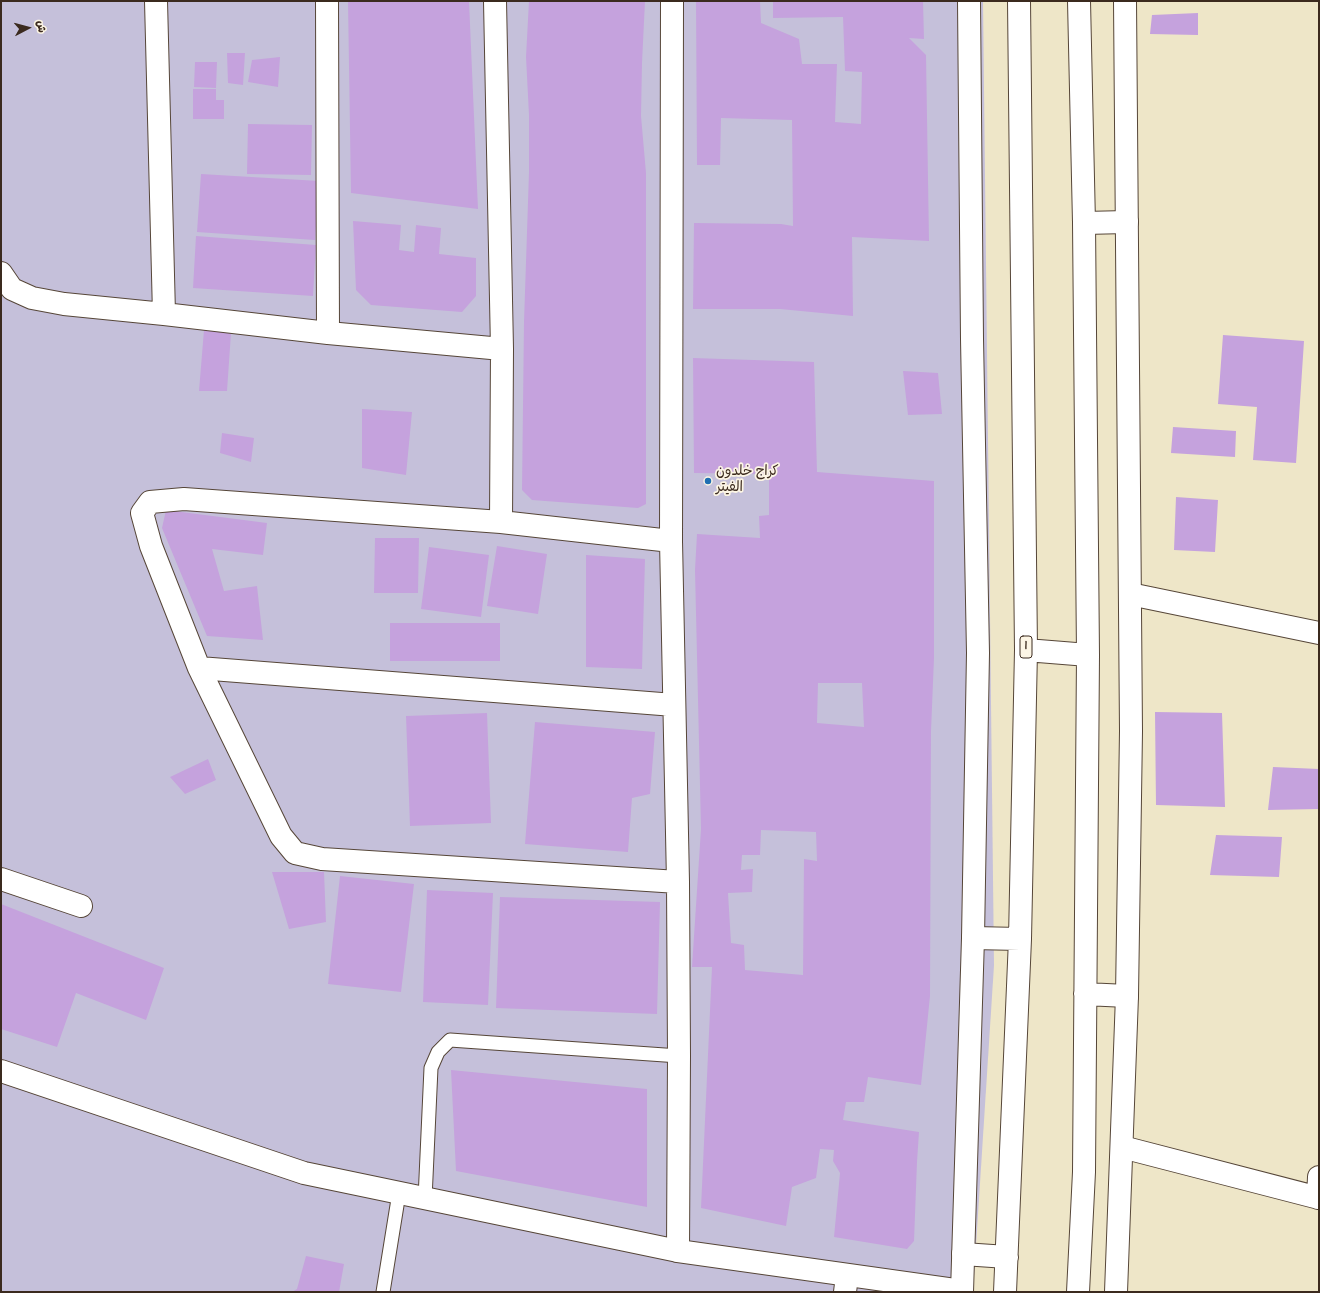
<!DOCTYPE html>
<html>
<head>
<meta charset="utf-8">
<style>
	body { margin:0 }
	#map { position:relative; width:1320px; height:1293px; overflow:hidden; background:#eee6c8; font-family:Dekko,"Playpen Sans Arabic",sans-serif }
	canvas { display:block }
	.frame { position:absolute; inset:0; border:2px solid #3b2a1e; pointer-events:none }
	.north { position:absolute; left:8px; top:8px; width:40px; height:40px; -webkit-text-stroke:3px #fcf5e5; paint-order:stroke; rotate:84deg; font-size:11px; font-weight:700; line-height:16px; text-align:center; color:#3b2a1e }
	.north::after { content:''; display:block; margin:auto; width:14px; height:18px; background:#3b2a1e; clip-path:polygon(50% 0,100% 100%,50% 72%,0 100%) }
</style>
</head>
<body>
<div id="map">
<canvas width="1320" height="1293"></canvas>
<div class="frame"></div>
<div class="north">ش</div>
</div>
<script>
const ctx = document.querySelector('canvas').getContext('2d');
ctx.lineJoin = 'round';
function paint(path, color) { ctx.fillStyle = color; ctx.fill(path, 'evenodd'); }
function stroke(path, color, width, dash) { ctx.strokeStyle = color; ctx.lineWidth = width; ctx.lineCap = dash ? 'butt' : 'round'; ctx.setLineDash(dash || []); ctx.stroke(path); }
function write(font, color, halo, rows, align = 'center') {
  ctx.font = font + ' Dekko,"Playpen Sans Arabic",sans-serif'; ctx.lineWidth = 3.5; ctx.setLineDash([]); ctx.textBaseline = 'middle'; ctx.strokeStyle = halo; ctx.fillStyle = color; for (const [text, x, y, turn = 0] of rows) {
    ctx.save(); ctx.translate(x, y); ctx.rotate((+turn || 0) * Math.PI / 180); ctx.textAlign = isNaN(turn) ? turn : align; if (halo) ctx.strokeText(text, 0, 0); ctx.fillText(text, 0, 0); ctx.restore();
  }
}
const industrial = new Path2D(`
	M1 1H983L994 965 973 1292H1Z`);
const building = new Path2D(`
	M348 1H469L478 209 351 193Z
	M529 1H645L642 63 641 116 646 173V504L638 508 532 500 522 490 524 322 529 172V115L526 57Z
	M696 1H760L761 23 799 39 802 64H837L835 122 861 124 862 72 845 71 843 17 773 18V1H923L924 39 909 38 926 55 929 241 852 237 853 316 780 309H693L694 223 781 224 793 226 792 120 721 118 720 165H697Z
	M1198 13V35L1150 34 1152 15Z
	M227 53H245L243 85 228 83Z
	M280 57 278 87 248 82 252 60Z
	M195 62H217L216 88 194 87Z
	M193 89H216V100H224V119H193Z
	M248 124 312 125 311 175 247 174Z
	M201 174 319 181 315 240 197 232Z
	M353 221 401 225 399 250 414 252 416 225 441 228 439 254 476 258V296L462 312 371 305 356 290Z
	M196 236 316 245 313 296 193 288Z
	M204 330 231 333 227 391H199Z
	M1223 335 1304 341 1296 463 1253 460 1257 407 1218 404Z
	M693 358 814 362 817 472 934 481V658L931 731 930 996 921 1085 868 1077 864 1102H846L843 1120 919 1132 917 1162 914 1241 907 1249 834 1237 840 1173 833 1161 834 1150 820 1149 816 1178 792 1187 786 1226 701 1208 712 967H692L701 829 695 570 697 534 760 538 759 516 769 515V474L694 473ZM818 683H862L864 727 817 723ZM761 830 816 832 817 861 804 859 803 975 745 970 744 945 731 943 728 893 752 892 753 869 741 870 742 855H760Z
	M903 371 938 373 942 414 908 415Z
	M362 409 412 412 406 475 362 468Z
	M1173 427 1236 431 1235 457 1171 453Z
	M222 433 254 438 251 462 220 453Z
	M1176 497 1218 500 1215 552 1174 550Z
	M166 510 267 523 263 555 212 549 224 591 257 586 263 640 207 636 162 528Z
	M375 538H419L418 593H374Z
	M497 546 547 554 538 614 487 606Z
	M429 547 489 555 481 617 421 609Z
	M586 555 645 559 642 669 586 667Z
	M390 623H500V661H390Z
	M1155 712 1222 713 1225 807 1156 805Z
	M487 713 491 823 410 826 406 716Z
	M535 722 655 732 650 794 632 798 628 852 525 844Z
	M208 759 216 780 185 794 170 777Z
	M1273 767 1319 769V809L1268 810Z
	M1216 835 1282 837 1279 877 1210 875Z
	M272 872H324L326 922 289 929Z
	M340 876 414 884 401 992 328 984Z
	M427 890 493 893 488 1005 423 1002Z
	M500 897 660 902 657 1014 496 1008Z
	M1 904 164 968 146 1020 76 993 57 1047 1 1029Z
	M451 1070 647 1089V1207L456 1171Z
	M306 1256 344 1264 339 1292H292L297 1289Z`);
const lane = new Path2D(`
	M425 1199 431 1068 438 1052 450 1040 679 1056
	M383 1292 399 1193`);
const street = new Path2D(`
	M156 1 164 314
	M327 1 328 333
	M495 1 502 349 501 522
	M672 1 671 541 678 882 679 1056 678 1251
	M1 273 12 289 32 298 64 304 164 314 328 333 502 349
	M671 541 501 522 184 499 150 502 142 513 151 546 199 668 281 836 295 853 322 859 678 882
	M1130 594 1319 633
	M199 668 674 705
	M1 879 81 906
	M1122 1147 1319 1198
	M1318 1198 1319 1177
	M845 1292 847 1276`);
const secondary = new Path2D(`
	M962 1292 973 938 978 653 972 339 969 1
	M1116 1292 1127 996 1131 731 1125 1`);
const primary = new Path2D(`
	M1 1071 304 1173 678 1251 962 1291`);
const highway = new Path2D(`
	M1084 223 1127 222
	M1026 650 1088 655
	M973 938 1020 939
	M1085 994 1127 996
	M963 1254 1007 1257
	M1005 1292 1020 939 1026 650 1019 1
	M1078 1292 1084 1172 1088 655 1084 223 1079 1`);
const markers = [
	[708,481,4,"#1f6fb2"]
];
const shields = [
	[1026,647,12]
];
const shieldNames = [
	["1",1026,647]
];
const poiNames = [
	["كراج خلدون",716,473],
	["الفيتر",716,489]
];
paint(industrial, '#c5c0da');
paint(building, '#c5a2dd');
stroke(lane, '#564638', 15);
stroke(street, '#564638', 24);
stroke(secondary, '#564638', 24);
stroke(primary, '#564638', 24);
stroke(highway, '#564638', 24);
stroke(lane, '#fff', 13);
stroke(street, '#fff', 22);
stroke(secondary, '#fff', 22);
stroke(primary, '#fff', 22);
stroke(highway, '#fff', 22);
for (const [x, y, r, color] of markers) { const dot = new Path2D(); dot.arc(x, y, r, 0, 2 * Math.PI); ctx.fillStyle = color; ctx.fill(dot); stroke(dot, '#fcf5e5', 1.5); }
for (const [x, y, w] of shields) { const box = new Path2D(); box.roundRect(x - w / 2, y - 11, w, 22, 3); ctx.fillStyle = '#fcf5e5'; ctx.fill(box); stroke(box, '#3b2a1e', 1); }
write('bold 13px', '#3b2a1e', null, shieldNames);
write('14px', '#3b2a1e', '#fcf5e5', poiNames, 'left');
</script>
</body>
</html>
